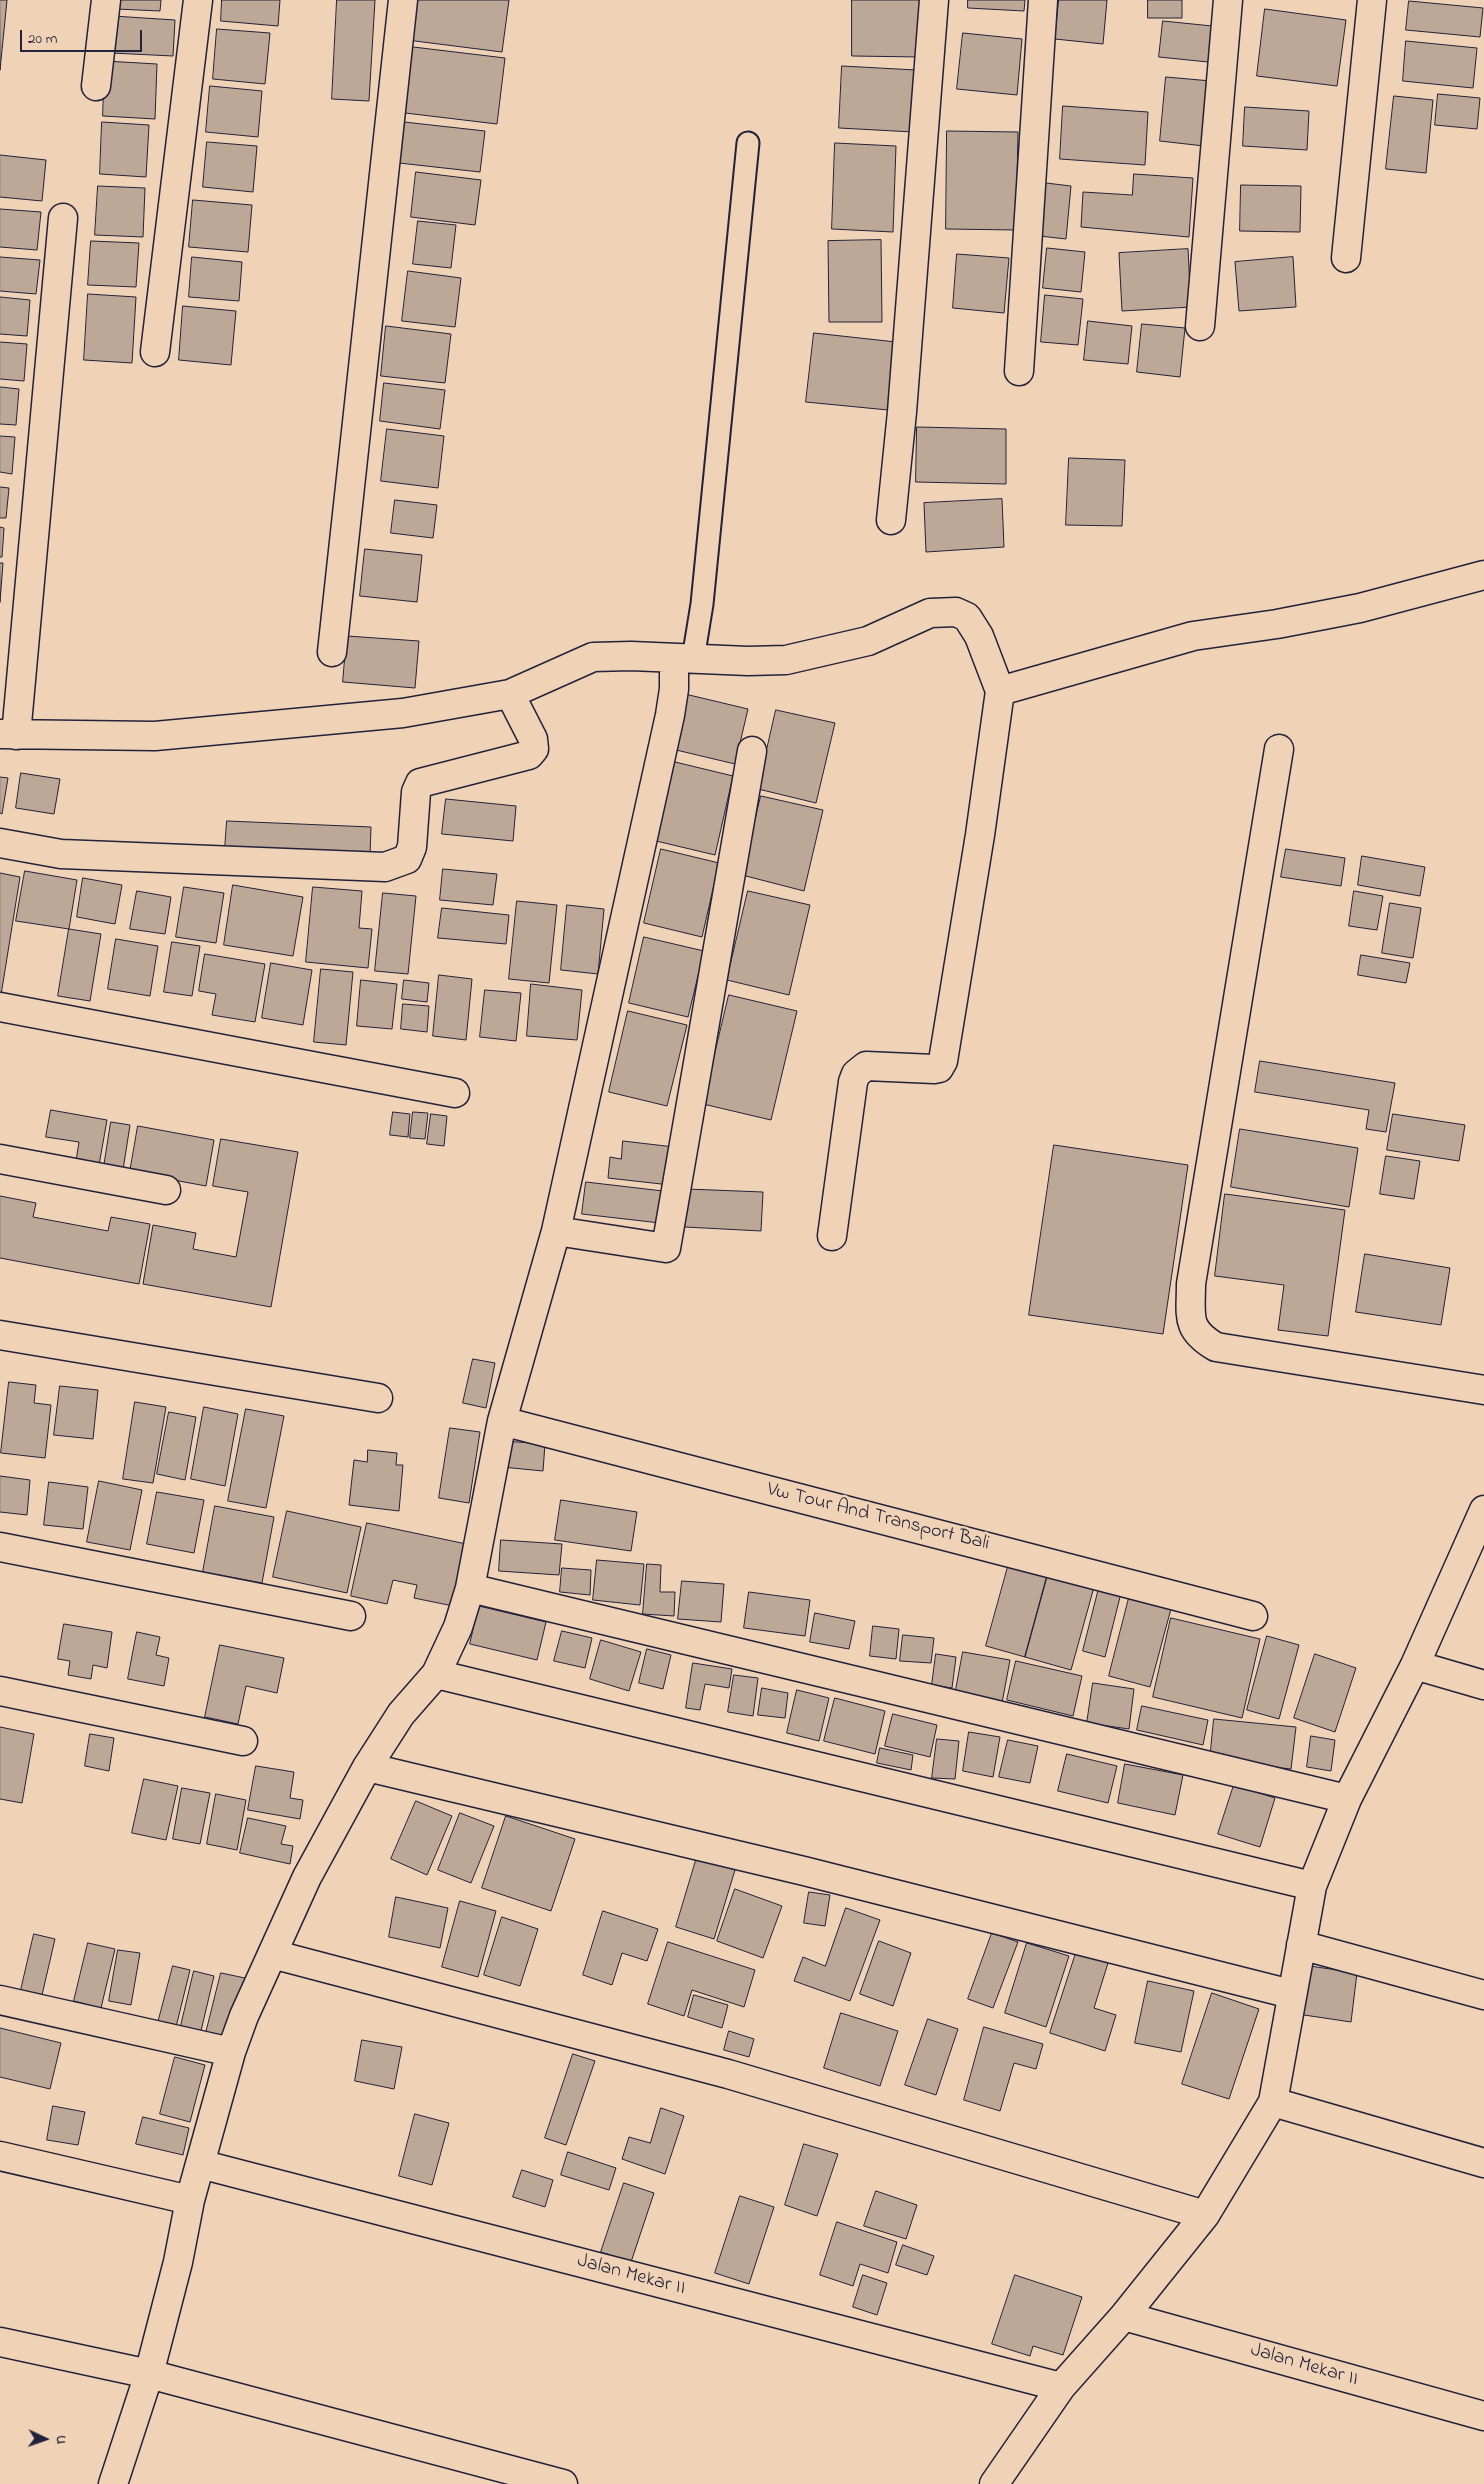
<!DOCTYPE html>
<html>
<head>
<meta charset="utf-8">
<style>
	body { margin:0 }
	#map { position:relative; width:1484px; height:2484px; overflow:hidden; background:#f0d3b6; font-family:"Indie Flower",sans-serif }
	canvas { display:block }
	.north { position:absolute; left:20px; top:2414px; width:50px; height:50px; -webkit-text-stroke:4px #f0d3b6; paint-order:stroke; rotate:93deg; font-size:14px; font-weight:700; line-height:20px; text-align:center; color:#22223b }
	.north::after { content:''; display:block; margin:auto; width:18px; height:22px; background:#22223b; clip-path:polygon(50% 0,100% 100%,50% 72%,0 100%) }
	.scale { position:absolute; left:20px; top:30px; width:122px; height:22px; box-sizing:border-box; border:2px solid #22223b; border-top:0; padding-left:6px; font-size:15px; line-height:18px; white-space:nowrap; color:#22223b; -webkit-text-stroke:4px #f0d3b6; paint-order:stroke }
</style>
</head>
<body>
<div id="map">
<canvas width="1484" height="2484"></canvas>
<div class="north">U</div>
<div class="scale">20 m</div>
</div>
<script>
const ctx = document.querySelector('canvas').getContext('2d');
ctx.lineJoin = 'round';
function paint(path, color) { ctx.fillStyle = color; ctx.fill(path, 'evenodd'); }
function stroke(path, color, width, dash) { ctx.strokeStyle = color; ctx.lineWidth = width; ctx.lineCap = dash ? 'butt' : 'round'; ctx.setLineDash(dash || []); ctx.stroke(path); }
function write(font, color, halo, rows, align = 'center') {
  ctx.font = font + ' "Indie Flower",sans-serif'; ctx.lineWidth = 5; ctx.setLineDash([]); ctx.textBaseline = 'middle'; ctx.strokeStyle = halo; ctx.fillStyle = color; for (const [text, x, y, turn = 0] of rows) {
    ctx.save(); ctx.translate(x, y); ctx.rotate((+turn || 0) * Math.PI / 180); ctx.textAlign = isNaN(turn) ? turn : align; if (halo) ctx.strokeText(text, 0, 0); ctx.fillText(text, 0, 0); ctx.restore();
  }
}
const building = new Path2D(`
	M0 0H7L0 70Z
	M117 0H161L160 11 116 9Z
	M222 0H280L278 26 221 21Z
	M337 0H375L369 101 332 99Z
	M412 0H509L502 52 407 40Z
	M852 0H921V57L852 56Z
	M968 0H1025L1024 11 968 8Z
	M1059 0H1107L1103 44 1055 39Z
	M1148 0H1182V18H1148Z
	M1409 1 1483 8 1480 37 1406 30Z
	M1265 9 1346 20 1337 86 1257 76Z
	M113 16 175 20 173 56 111 53Z
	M1163 21 1222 27 1218 63 1159 57Z
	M217 29 270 33 265 84 213 79Z
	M963 33 1022 39 1017 95 957 89Z
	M1406 41 1477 48 1473 88 1403 81Z
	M405 46 505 58 497 124 397 112Z
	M105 61 157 64 155 119 103 116Z
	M842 66 916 70 913 132 839 128Z
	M1166 77 1211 81 1204 146 1160 141Z
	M210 86 262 91 258 137 206 132Z
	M1438 94 1480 98 1477 129 1435 125Z
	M1394 96 1433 100 1426 173 1386 169Z
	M1063 106 1148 112 1145 165 1060 159Z
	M1245 107 1309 111 1307 150 1243 146Z
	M102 122 149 125 146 177 100 174Z
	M404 122 485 131 480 172 399 163Z
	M947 131 1018 132 1016 230 946 229Z
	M207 142 257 146 253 192 203 187Z
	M835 143 896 146 893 232 832 229Z
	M0 155 46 160 42 201 0 197Z
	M416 172 481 180 475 225 411 217Z
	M1134 174 1193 178 1189 237 1081 227 1083 192 1132 195Z
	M1046 183 1071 186 1066 239 1040 236Z
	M1241 185 1301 186 1300 232 1240 231Z
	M98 186 145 188 143 237 95 235Z
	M193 200 252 205 248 252 189 247Z
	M0 209 41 212 37 250 0 247Z
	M418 221 456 225 451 268 413 264Z
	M881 240 882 322H829L828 241Z
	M91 241 139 243 136 287 88 285Z
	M1047 248 1085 252 1081 292 1043 288Z
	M1188 249 1191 307 1122 311 1119 253Z
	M957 254 1009 258 1004 313 953 308Z
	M0 257 40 260 36 294 0 291Z
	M192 257 242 262 239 301 189 297Z
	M1293 257 1296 307 1239 311 1235 262Z
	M408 271 461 278 455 327 402 321Z
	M88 294 136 297 132 363 84 360Z
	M1045 295 1083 299 1078 345 1041 342Z
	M0 297 30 300 27 336 0 334Z
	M183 306 236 311 231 365 179 360Z
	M1088 321 1132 326 1128 364 1084 360Z
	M1142 324 1185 328 1180 377 1137 372Z
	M386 326 451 334 445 383 381 376Z
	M814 333 896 342 888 410 806 402Z
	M0 342 27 344 24 381 0 379Z
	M384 383 445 390 440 429 380 421Z
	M0 387 19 389 16 425 0 424Z
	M917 427 1006 429V484L916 482Z
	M387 429 444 436 438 488 381 481Z
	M0 436 15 437 12 474 0 472Z
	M1069 458 1125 460 1122 526 1066 525Z
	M0 487 9 488 6 518H0Z
	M1002 499 1004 547 926 552 924 503Z
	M395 500 437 505 433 538 391 533Z
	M0 527 4 528 2 557H0Z
	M365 549 422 555 417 602 360 596Z
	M0 563H3L0 602Z
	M347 636 419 641 415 688 343 682Z
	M685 694 748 709 735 764 672 749Z
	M776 710 835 723 816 803 758 789Z
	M671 761 733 776 715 855 652 840Z
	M21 773 60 779 54 814 16 808Z
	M0 777 8 778 2 814 0 813Z
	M761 796 823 810 804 891 742 875Z
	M446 799 516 806 513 841 442 834Z
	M227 821 371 827 370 855 225 849Z
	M661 849 719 863 702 937 644 923Z
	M1286 849 1345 858 1341 886 1281 877Z
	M1362 856 1425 867 1420 896 1358 885Z
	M443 869 497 874 493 905 440 900Z
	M25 871 77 880 69 929 16 921Z
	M0 873 20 877 1 995H0Z
	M83 878 122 885 115 924 77 917Z
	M233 885 303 897 293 956 224 945Z
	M184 887 224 893 216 943 176 937Z
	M313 887 362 891 359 928 372 929 368 968 306 962Z
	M137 891 171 897 165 934 130 929Z
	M748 891 810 905 789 995 727 980Z
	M1354 891 1383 896 1377 930 1349 926Z
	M383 893 416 896 408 974 375 971Z
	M517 901 557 905 549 983 509 979Z
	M1390 903 1421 908 1413 958 1382 953Z
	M567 905 604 909 598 974 561 970Z
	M442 908 509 915 506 944 438 938Z
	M69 929 101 934 90 1001 58 996Z
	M644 937 704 951 688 1017 629 1003Z
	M116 939 158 946 150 996 108 989Z
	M172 942 200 946 192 996 164 992Z
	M205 954 265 964 255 1022 212 1015 216 994 199 991Z
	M1361 955 1410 963 1406 983 1358 975Z
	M271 963 312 970 303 1025 262 1018Z
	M321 969 353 972 346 1045 314 1042Z
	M439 975 472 979 466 1040 433 1036Z
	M361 980 397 984 392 1029 357 1026Z
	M404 980 429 983 427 1002 402 999Z
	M531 984 582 990 577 1040 527 1036Z
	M485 990 521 993 516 1041 480 1037Z
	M729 995 797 1011 771 1120 703 1104Z
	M403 1004 429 1006 427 1032 401 1029Z
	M628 1011 687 1025 667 1106 609 1092Z
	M1260 1061 1395 1083 1386 1132 1366 1129 1369 1110 1255 1092Z
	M51 1110 107 1120 99 1165 76 1161 79 1142 46 1137Z
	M393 1112 410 1114 408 1137 390 1135Z
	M413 1112 428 1113 425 1139 410 1138Z
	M431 1114 447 1116 444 1146 427 1144Z
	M1393 1114 1465 1125 1459 1161 1387 1150Z
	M111 1122 130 1125 123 1170 104 1167Z
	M138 1126 214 1140 206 1186 130 1172Z
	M1240 1129 1358 1148 1349 1207 1231 1187Z
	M221 1139 298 1152 271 1307 143 1284 153 1225 196 1233 193 1249 236 1257 248 1192 213 1186Z
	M623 1141 674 1147 670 1185 608 1178 610 1157 621 1159Z
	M1054 1145 1188 1165 1163 1334 1029 1315Z
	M1386 1156 1420 1161 1414 1199 1380 1194Z
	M586 1182 663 1191 660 1223 582 1214Z
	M687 1189 763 1192 761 1231 685 1227Z
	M1225 1194 1345 1210 1328 1336 1278 1330 1284 1285 1215 1276Z
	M0 1196 36 1203 33 1217 108 1231 111 1217 150 1224 139 1284 0 1258Z
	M1365 1254 1450 1268 1441 1325 1356 1312Z
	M473 1359 495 1363 486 1408 463 1403Z
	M9 1382 36 1385 34 1403 51 1405 45 1458 1 1453Z
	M60 1386 98 1390 93 1439 54 1435Z
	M135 1402 166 1407 153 1483 123 1479Z
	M204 1407 238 1414 225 1486 191 1479Z
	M246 1409 284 1416 266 1508 228 1501Z
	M169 1412 196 1417 185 1480 157 1474Z
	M450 1428 480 1432 469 1503 439 1498Z
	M504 1441 545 1444 543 1471 502 1467Z
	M368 1450 397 1453 396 1465H403L399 1511 349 1505 354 1460 367 1462Z
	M0 1476 30 1480 27 1515 0 1512Z
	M99 1481 142 1490 130 1550 87 1542Z
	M49 1482 88 1487 83 1529 44 1525Z
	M157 1492 204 1500 194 1553 147 1544Z
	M561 1500 637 1512 631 1551 555 1540Z
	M215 1506 274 1517 262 1583 203 1572Z
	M287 1511 361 1527 347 1593 273 1577Z
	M367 1523 471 1545 458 1607 414 1598 417 1585 393 1580 387 1604 351 1596Z
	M501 1540 562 1544 559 1575 499 1571Z
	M597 1560 644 1564 640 1605 593 1600Z
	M1009 1563 1048 1573 1025 1657 986 1646Z
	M647 1564 661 1565 660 1592H675L674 1616 643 1614Z
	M562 1568 591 1570 590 1595 560 1592Z
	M1048 1573 1094 1587 1071 1670 1025 1657Z
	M682 1581 724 1584 721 1622 678 1619Z
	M1099 1588 1121 1593 1105 1657 1083 1651Z
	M749 1592 810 1600 805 1636 744 1628Z
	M1130 1594 1172 1605 1150 1687 1109 1676Z
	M479 1606 546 1622 537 1660 470 1644Z
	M815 1613 855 1621 849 1649 810 1642Z
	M1171 1618 1260 1639 1242 1718 1153 1697Z
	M64 1624 112 1632 107 1668 93 1665 91 1679 68 1675 70 1661 58 1659Z
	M873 1626 899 1629 896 1659 870 1656Z
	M562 1631 592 1638 585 1668 554 1661Z
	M137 1632 160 1637 156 1655 169 1658 164 1686 128 1679Z
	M903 1635 934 1638 931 1663 900 1661Z
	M1267 1636 1299 1645 1279 1719 1247 1710Z
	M601 1640 641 1652 629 1691 590 1679Z
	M220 1645 284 1658 277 1693 246 1686 238 1724 205 1717Z
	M647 1649 671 1655 663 1689 639 1683Z
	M963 1652 1010 1660 1002 1703 955 1695Z
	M936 1654 956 1657 952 1688 932 1685Z
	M1315 1654 1356 1668 1335 1732 1294 1718Z
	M1016 1661 1082 1676 1073 1716 1007 1700Z
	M693 1663 732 1669 729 1688 705 1684 700 1710 686 1708Z
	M734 1675 758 1678 753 1716 728 1712Z
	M1093 1683 1134 1689 1129 1729 1087 1723Z
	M762 1688 788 1693 785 1718 758 1715Z
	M797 1690 829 1698 819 1741 787 1733Z
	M835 1698 885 1711 875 1754 824 1741Z
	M1142 1706 1208 1720 1203 1745 1137 1730Z
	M893 1714 937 1725 930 1757 885 1746Z
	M1214 1719 1296 1727 1291 1769 1210 1760Z
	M0 1727 34 1734 22 1803 0 1799Z
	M969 1732 1000 1737 993 1777 963 1771Z
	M90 1734 114 1738 109 1771 85 1766Z
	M1311 1736 1335 1740 1331 1771 1307 1767Z
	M937 1739 959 1741 955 1779 932 1778Z
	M1008 1740 1038 1746 1030 1783 999 1777Z
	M880 1748 913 1755 911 1770 877 1763Z
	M1067 1754 1117 1766 1108 1803 1058 1791Z
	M1125 1764 1183 1775 1175 1815 1118 1803Z
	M256 1766 294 1772 290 1798 303 1800 300 1819 248 1810Z
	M144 1779 178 1786 166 1840 132 1833Z
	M1234 1785 1275 1798 1260 1847 1218 1834Z
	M182 1788 210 1793 200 1844 173 1839Z
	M216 1794 246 1800 237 1850 207 1844Z
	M416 1801 452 1816 427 1875 391 1859Z
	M460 1813 494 1826 471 1883 438 1870Z
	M506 1816 575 1839 551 1911 482 1888Z
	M248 1818 286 1826 281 1844 293 1846 290 1864 240 1853Z
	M697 1857 735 1870 714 1939 676 1927Z
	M735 1889 782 1906 763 1958 717 1941Z
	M809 1892 830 1895 825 1926 804 1923Z
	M396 1897 448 1908 440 1948 389 1937Z
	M460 1901 496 1911 478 1977 442 1967Z
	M846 1908 880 1920 850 2001 794 1981 803 1957 825 1966Z
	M603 1911 658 1929 647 1961 622 1953 612 1985 583 1975Z
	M502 1917 538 1929 520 1986 484 1975Z
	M992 1933 1018 1942 993 2008 968 1999Z
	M34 1934 55 1939 42 1995 21 1990Z
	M879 1941 911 1953 893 2006 860 1994Z
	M668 1942 755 1970 744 2007 692 1990 684 2016 648 2004Z
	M88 1943 115 1949 101 2008 74 2001Z
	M1027 1943 1069 1956 1046 2027 1005 2013Z
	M118 1950 140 1953 131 2005 109 2001Z
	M1076 1953 1108 1963 1094 2008 1116 2015 1105 2051 1050 2033Z
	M173 1966 190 1970 176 2027 158 2023Z
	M1310 1966 1357 1973 1351 2022 1304 2015Z
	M194 1971 214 1976 200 2035 180 2030Z
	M221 1973 245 1978 229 2043 205 2037Z
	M1148 1981 1194 1991 1181 2052 1135 2043Z
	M1212 1993 1259 2009 1229 2099 1182 2084Z
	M694 1995 728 2005 722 2028 688 2017Z
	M841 2013 898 2031 880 2086 824 2068Z
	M928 2019 958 2029 936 2095 905 2085Z
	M984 2027 1043 2044 1036 2069 1014 2063 1000 2111 964 2100Z
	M0 2028 61 2043 50 2089 0 2077Z
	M729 2031 754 2039 749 2057 724 2050Z
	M362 2040 402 2047 394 2089 355 2081Z
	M573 2054 595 2061 566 2145 545 2138Z
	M175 2057 205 2065 190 2122 160 2114Z
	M53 2106 85 2112 78 2145 47 2140Z
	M661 2108 684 2116 665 2174 622 2159 629 2137 650 2143Z
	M415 2114 449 2123 432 2185 399 2176Z
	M143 2117 189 2128 183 2155 136 2144Z
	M804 2144 838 2154 817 2216 785 2205Z
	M568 2152 616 2168 609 2190 561 2175Z
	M522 2170 553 2180 545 2207 513 2197Z
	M624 2183 654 2193 631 2262 601 2252Z
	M876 2191 917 2205 906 2239 864 2226Z
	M740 2196 774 2207 749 2284 715 2273Z
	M837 2222 897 2242 888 2273 860 2264 853 2286 820 2275Z
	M903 2245 934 2256 927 2275 896 2265Z
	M863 2275 887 2283 877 2315 853 2307Z
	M1015 2275 1082 2297 1063 2355 1033 2346 1030 2356 992 2344Z`);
const lane = new Path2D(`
	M693 659 702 604 748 143`);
const street = new Path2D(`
	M96 86 106 0
	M1346 258 1372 0
	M1200 326 1228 0
	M155 352 198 0
	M1019 371 1043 0
	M891 520 902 412 934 0
	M332 652 403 0
	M1000 691 1193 636 1277 624 1360 608 1484 575
	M0 734 155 736 403 713 510 694 593 657 631 656 748 661 786 660 868 641 930 613 956 612 967 617 979 636 1000 691 980 835 943 1061 939 1068 934 1069 866 1066 856 1074 853 1082 832 1236
	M16 735 63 218
	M1279 749 1191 1284C1191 1316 1185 1329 1216 1347L1484 1390
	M0 843 61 854 385 867 407 859 412 847 416 792 420 783 529 755 534 749 533 739 510 694
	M0 1007 455 1093
	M0 1159 166 1190
	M556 1231 666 1248 752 751
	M0 1335 378 1398
	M502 1421 1253 1616
	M0 1547 351 1616
	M470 1588 1347 1799
	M1415 1665 1484 1685
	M436 1674 1312 1886
	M0 1691 243 1741
	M367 1767 804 1871 1291 1994
	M1301 1945 1484 1995
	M272 1954 728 2074 1205 2215
	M0 2000 231 2052
	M1273 2102 1484 2163
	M0 2156 190 2200
	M200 2164 1061 2387
	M1124 2316 1484 2416
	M0 2342 149 2374 563 2484
	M113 2484 149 2374 178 2262 190 2200 231 2052 244 2016 307 1877 367 1767 401 1714 436 1674 458 1627 470 1588 502 1421 556 1231 670 715 674 689V658
	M994 2484 1061 2387 1124 2316 1205 2215 1273 2102 1312 1886 1347 1799 1415 1665 1484 1510`);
const streetNames = [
	["Vw Tour And Transport Bali",878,1518,14],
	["Jalan Mekar II",631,2276,15],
	["Jalan Mekar II",1304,2366,16]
];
paint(building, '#bda797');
stroke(building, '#22223b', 1);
stroke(lane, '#22223b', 25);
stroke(street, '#22223b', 31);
stroke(lane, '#f0d3b6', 21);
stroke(street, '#f0d3b6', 28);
write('20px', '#22223b', '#f0d3b6', streetNames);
</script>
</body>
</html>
